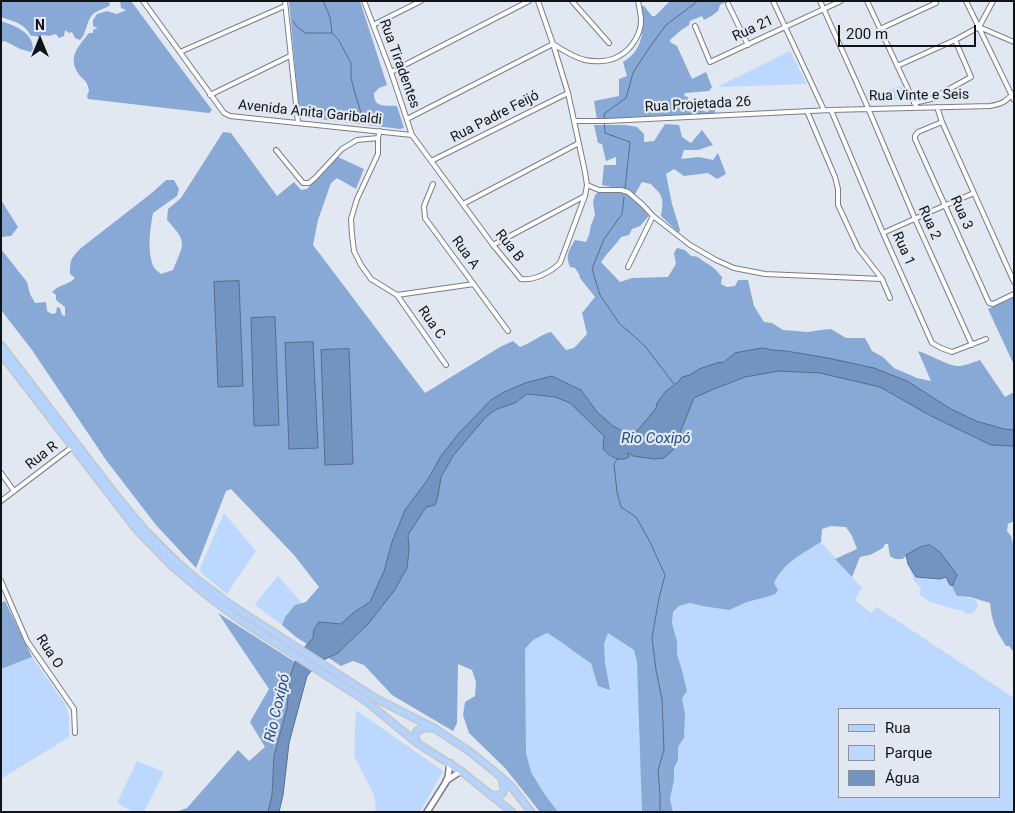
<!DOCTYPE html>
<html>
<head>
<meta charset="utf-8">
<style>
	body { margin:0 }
	#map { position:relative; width:1015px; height:813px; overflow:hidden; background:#e1e8f2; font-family:Roboto,sans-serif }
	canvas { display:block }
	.frame { position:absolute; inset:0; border:2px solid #101316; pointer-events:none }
	.legend { position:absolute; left:838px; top:708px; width:162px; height:90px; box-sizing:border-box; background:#e1e8f2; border:1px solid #8d939a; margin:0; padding:6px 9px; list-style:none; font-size:15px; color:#101316 }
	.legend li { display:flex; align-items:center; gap:10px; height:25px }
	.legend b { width:25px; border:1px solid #8d939a }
	.north { position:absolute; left:15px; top:15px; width:50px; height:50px; -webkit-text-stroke:4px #e1e8f2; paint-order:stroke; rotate:0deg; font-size:14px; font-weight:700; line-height:20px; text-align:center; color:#101316 }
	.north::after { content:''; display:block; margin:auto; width:18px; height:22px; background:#101316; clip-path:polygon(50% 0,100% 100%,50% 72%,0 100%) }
	.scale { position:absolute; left:838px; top:25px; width:138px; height:22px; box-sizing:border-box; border:2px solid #101316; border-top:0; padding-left:6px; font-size:15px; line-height:18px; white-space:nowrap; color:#101316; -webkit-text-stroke:4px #e1e8f2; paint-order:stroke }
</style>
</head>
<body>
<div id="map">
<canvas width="1015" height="813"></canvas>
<div class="frame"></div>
<ul class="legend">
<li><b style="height:6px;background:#b3d2fd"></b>Rua</li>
<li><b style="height:14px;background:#bdd8fe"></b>Parque</li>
<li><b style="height:14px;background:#7393c0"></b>Água</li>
</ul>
<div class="north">N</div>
<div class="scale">200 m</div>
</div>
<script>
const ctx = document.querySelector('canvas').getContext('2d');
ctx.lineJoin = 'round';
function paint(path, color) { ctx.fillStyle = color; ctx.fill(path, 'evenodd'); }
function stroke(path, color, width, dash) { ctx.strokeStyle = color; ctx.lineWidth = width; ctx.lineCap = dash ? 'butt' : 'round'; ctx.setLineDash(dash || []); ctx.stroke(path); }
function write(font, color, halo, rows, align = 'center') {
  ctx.font = font + ' Roboto,sans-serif'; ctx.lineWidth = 4.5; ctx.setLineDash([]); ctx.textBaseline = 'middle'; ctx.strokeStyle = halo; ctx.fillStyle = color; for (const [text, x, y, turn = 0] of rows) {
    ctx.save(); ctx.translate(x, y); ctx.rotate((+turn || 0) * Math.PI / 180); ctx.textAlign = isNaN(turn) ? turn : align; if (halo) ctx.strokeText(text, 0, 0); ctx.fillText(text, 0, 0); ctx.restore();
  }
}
const green = new Path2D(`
	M790 51 807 84 717 87Z
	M901 86 906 97 904 99 873 101 871 96Z
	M224 513 256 551 227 594 201 573 200 568Z
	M821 542 862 588 855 600 871 613 877 607 1014 698V812H673L670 799 674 780V768L678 760V747L684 737 685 714 682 698 681 667 677 654V641L672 623 673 612 679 606 690 603 702 606 729 610 747 602 763 598C772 586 779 571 791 561 799 553 811 548 821 542ZM839 709H999V797H839Z
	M908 564 916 577 940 579 946 577 950 585 953 586V589L957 596 975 599 978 605 974 613 967 614 962 611 930 602 919 594 921 588 914 581Z
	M278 576 302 603C291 606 286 615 282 625L255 605 265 591Z
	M635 617 644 812H553L526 780 524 622Z
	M32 657 66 705 69 716V737L1 779V669Z
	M356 710 443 771 420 812H376L374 795 354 756Z
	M137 761 164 772 144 812H133L117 803Z`);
const forest = new Path2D(`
	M1 1H109L110 5C104 10 94 10 90 18 86 25 86 34 80 40L75 38 72 32 69 33 65 30 64 36 59 38 56 34 49 36 42 35 39 37 35 36H31C24 23 15 22 1 17Z
	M120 1H131L212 110 209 113 88 99 87 96 89 91C88 84 86 81 81 77 66 59 77 48 89 33H93V30L98 28 94 27 93 25V20L97 14 107 11 117 14 126 10 121 8Z
	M289 1H360L387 85 379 88 374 93C374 109 386 105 397 106L404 128 400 129 310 118 301 115 298 100Z
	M670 1H727L720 5 718 11 713 15 704 20 702 16 690 21 689 25 680 31 670 40V42L677 46 692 79 706 72 712 87 709 91 685 93 684 96 688 97V105L692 102 697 101 701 104V108L703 111 708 112 711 103 714 104 715 112 714 115 597 120 594 101 619 96V79L627 76 623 62C626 60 630 57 633 54 645 41 643 22 641 6H644L652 16H655Z
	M1 21C15 26 33 32 33 49L31 52 20 49 5 41 1 42Z
	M665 124 679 125 682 137 691 143 702 130 713 145 698 150H684L681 159 699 157 713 160 718 153 726 174 717 179 708 173 684 176 674 169 666 174 672 204 680 230 679 233 661 216C662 209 664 200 660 194 657 190 654 188 651 184L642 182 634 196 623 191 627 194 633 198 649 216 640 226 632 229 629 235 621 237C615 246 607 253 601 262L620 282 632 278 668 277 676 264 674 253 677 248 685 250 691 256C700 256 699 259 706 263 714 267 716 270 722 277L721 284 727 287 735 286 738 280H748L754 306 764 322 772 323 783 330 808 332 821 330 831 329 846 338H865L872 351 883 357 894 368 917 378 931 381 918 351C929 354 949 367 960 366 967 365 973 362 980 360L1005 397 1014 392V521L1008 524 1007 531 1011 536 1014 549V650H1012L1009 646H1006C1001 638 995 629 993 620 991 614 991 609 990 603L970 597 957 596 953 589V581L940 552 930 545 920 547 902 559H895L890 556 888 544H885L883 548 870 555 864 556 860 557 852 577 835 559 857 549 852 536 846 527 831 526 822 529 821 542C802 554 784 562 774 583L778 590 775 594 763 598 747 602 729 610 702 606 690 603 679 606 673 612 672 623 677 641V654L681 667 687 691 682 698 685 714 684 738 678 747V760L674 768V780L670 799 673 812H642L637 662 634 650 608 633 604 644 605 663 610 690 598 686 591 663C576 654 563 642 547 633L533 640 525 649 526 753 531 772 543 792 558 812H540L505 768 469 733 463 715 465 702 475 696 476 682 472 670 458 664 457 723 453 731 392 695 364 665 353 661 341 666 296 637 282 625 285 617 295 605 306 602 319 587 294 555 231 489 226 491 196 568 156 525 106 460 32 350 1 310V249L27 282 30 294 35 303 46 302 47 311 52 314 56 313 57 307 60 308 62 315 65 316V307L56 300V295L52 292C59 284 69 285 75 278L70 274C70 260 71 258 81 248L153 192 166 180H174L179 189 177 196 153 213C150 229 147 250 153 266 155 269 158 272 161 274L173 270C184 243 188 243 167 220L168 209 181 198 223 132 231 133 277 196 294 182 301 190 307 189 338 157 364 169 356 189 337 178 331 183 318 220 313 245 425 393 500 347 513 341 520 347C531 343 540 335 551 332L566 350 574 348 587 334 582 313 595 297 580 278 579 274 575 268 570 267C565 255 569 250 575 240L586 242 589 235 591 225 595 215 593 202 595 195 604 188H616L602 185 604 165H616V157L606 161 602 144 598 143 594 125H625L637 127 644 134V142L654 141Z
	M1 200 18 227 11 236 1 237Z
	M1014 297V365L988 309Z
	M5 601 32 657 1 669V603Z
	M218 613 295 662 290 677 287 708 274 756 272 795 268 812H176L187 808 238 750 249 761 265 747 250 722 269 689Z`);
const water = new Path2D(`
	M239 281 243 386 218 387 214 282Z
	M275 317 279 425 254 426 251 318Z
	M313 342 318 448 289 449 285 343Z
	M763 348 772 350 786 351 828 358 874 368 907 381 951 409 976 421 1004 429 1014 430V446L991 445 931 416 880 387 820 373 779 371 745 377 714 389 694 398 673 450 664 458 655 459 633 456 628 453V455L629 457C620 463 609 456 603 449L604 436 570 403 555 397 527 394 515 403 497 409 487 416 467 439 453 456 441 477 438 496 435 505 426 507 408 535 409 550 407 568 394 591 369 623 338 653 319 662 307 676 289 743 283 795 279 812H268L272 795 274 756 287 708 290 677 295 662 302 650 313 638 314 629 319 622 341 624 353 613 370 602 384 571 392 542 405 510 428 479 441 456 459 433 491 400 504 392 525 383 552 376 581 390 597 412 613 426 628 434H632L637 431 643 424 656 408 657 403 665 392 678 382 682 377 690 375 699 369 717 363 724 362 735 353Z
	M349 349 353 464 325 465 321 350Z
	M930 545 940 552 957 575 954 581 953 586 950 585 946 577 940 579 916 577 908 564 906 555 920 547Z`);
const stream = new Path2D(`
	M323 1 330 17 332 33 338 39 351 63V78L354 90 362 116
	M293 21 298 28 306 33H331
	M625 189 630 142 605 133 604 114 626 98 633 73 647 51 666 25 698 1
	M624 197 622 214 604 239 592 269 600 295 619 323 644 345 674 384
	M618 458 614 464 617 492 621 507 636 517 650 542 665 575 659 598 652 638 656 670 662 699 664 750 658 770 660 795V812`);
const minor = new Path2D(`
	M143 1 224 113 230 116 412 135
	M285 1 298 123
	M364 1 391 72 412 135 493 245 521 279C534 281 551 272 560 263L585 196 587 185 585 172 568 93 553 44 538 1
	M572 1 609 43
	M773 1 824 110
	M820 1 868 108 915 219 972 345
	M867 1 917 108
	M966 1 1014 100
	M728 4 748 45
	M373 25 421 1
	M695 26 710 62 841 1
	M979 27 1014 42
	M979 27 993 1
	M880 29 936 3
	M553 44C563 50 573 57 585 60 595 62 610 62 619 56 631 50 641 34 641 21 641 14 639 7 638 1
	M180 52 285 6
	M897 66 955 40 979 27
	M391 72 529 1
	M210 95 290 56
	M914 103 931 99 971 77 955 40
	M937 107 942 122 1014 282
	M831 110 883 233 932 343 941 348 952 352 986 339
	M807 111 835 177 838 189V205L858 248 882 279 890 298
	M407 119 553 44
	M574 121H607L831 110 990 106C1002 104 1005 102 1014 93
	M942 122 918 132 915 136V139L989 303 993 304 1014 294
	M380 131 378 138V154L357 199 351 219 352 235 354 251 361 265 371 279 397 295 474 284
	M276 150 303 183H309L315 178 342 149 357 140 378 138
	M431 161 568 93
	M433 184 424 206 425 218 508 331
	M587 185 599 190H621L628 192 643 205 653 216 690 245 716 260 734 268 765 274 882 279
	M463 204 579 143
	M932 211 974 193
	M883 233 930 212
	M493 245 585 196
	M628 267 653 216
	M397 295 446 365
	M1 473 14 491
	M1 501 72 447
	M1 581 27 641 74 709 75 733`);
const tertiary = new Path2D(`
	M446 781 461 771
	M427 812 446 782 448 777 450 763`);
const primary = new Path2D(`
	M1 345 115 494 144 529 176 561 194 577 231 605 358 687 377 699 434 728 469 751 494 771 511 786 531 812
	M1 354 137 530 172 566 209 597 237 618 366 701 417 743 461 771 512 812
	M417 742 415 737 417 731 424 728H432
	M493 795 497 796 503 793 504 789 502 778`);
const streetNames = [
	["Rua 21",753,29,-25],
	["Rua Tiradentes",399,64,70],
	["Rua Vinte e Seis",919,96,-1],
	["Rua Projetada 26",698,105,-3],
	["Avenida Anita Garibaldi",310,113,6],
	["Rua Padre Feijó",495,117,-27],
	["Rua 3",961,213,66],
	["Rua 2",929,223,66],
	["Rua B",509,246,52],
	["Rua 1",903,249,66],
	["Rua A",465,253,54],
	["Rua C",431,323,55],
	["Rua R",42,456,-38],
	["Rua O",49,652,57]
];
const waterNames = [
	["Rio Coxipó",656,439],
	["Rio Coxipó",278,708,-77]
];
paint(green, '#bdd8fe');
paint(forest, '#88a8d6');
paint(water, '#7393c0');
stroke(water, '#556d8d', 1);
stroke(stream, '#556d8d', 1);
stroke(minor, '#787e88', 6);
stroke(tertiary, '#787e88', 8);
stroke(primary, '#c6c6c7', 9);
stroke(minor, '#fff', 4);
stroke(tertiary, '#fff', 5);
stroke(primary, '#b3d2fd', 6);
write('14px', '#101316', '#e1e8f2', streetNames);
write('italic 15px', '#224c85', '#e1e8f2', waterNames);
</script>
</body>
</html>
